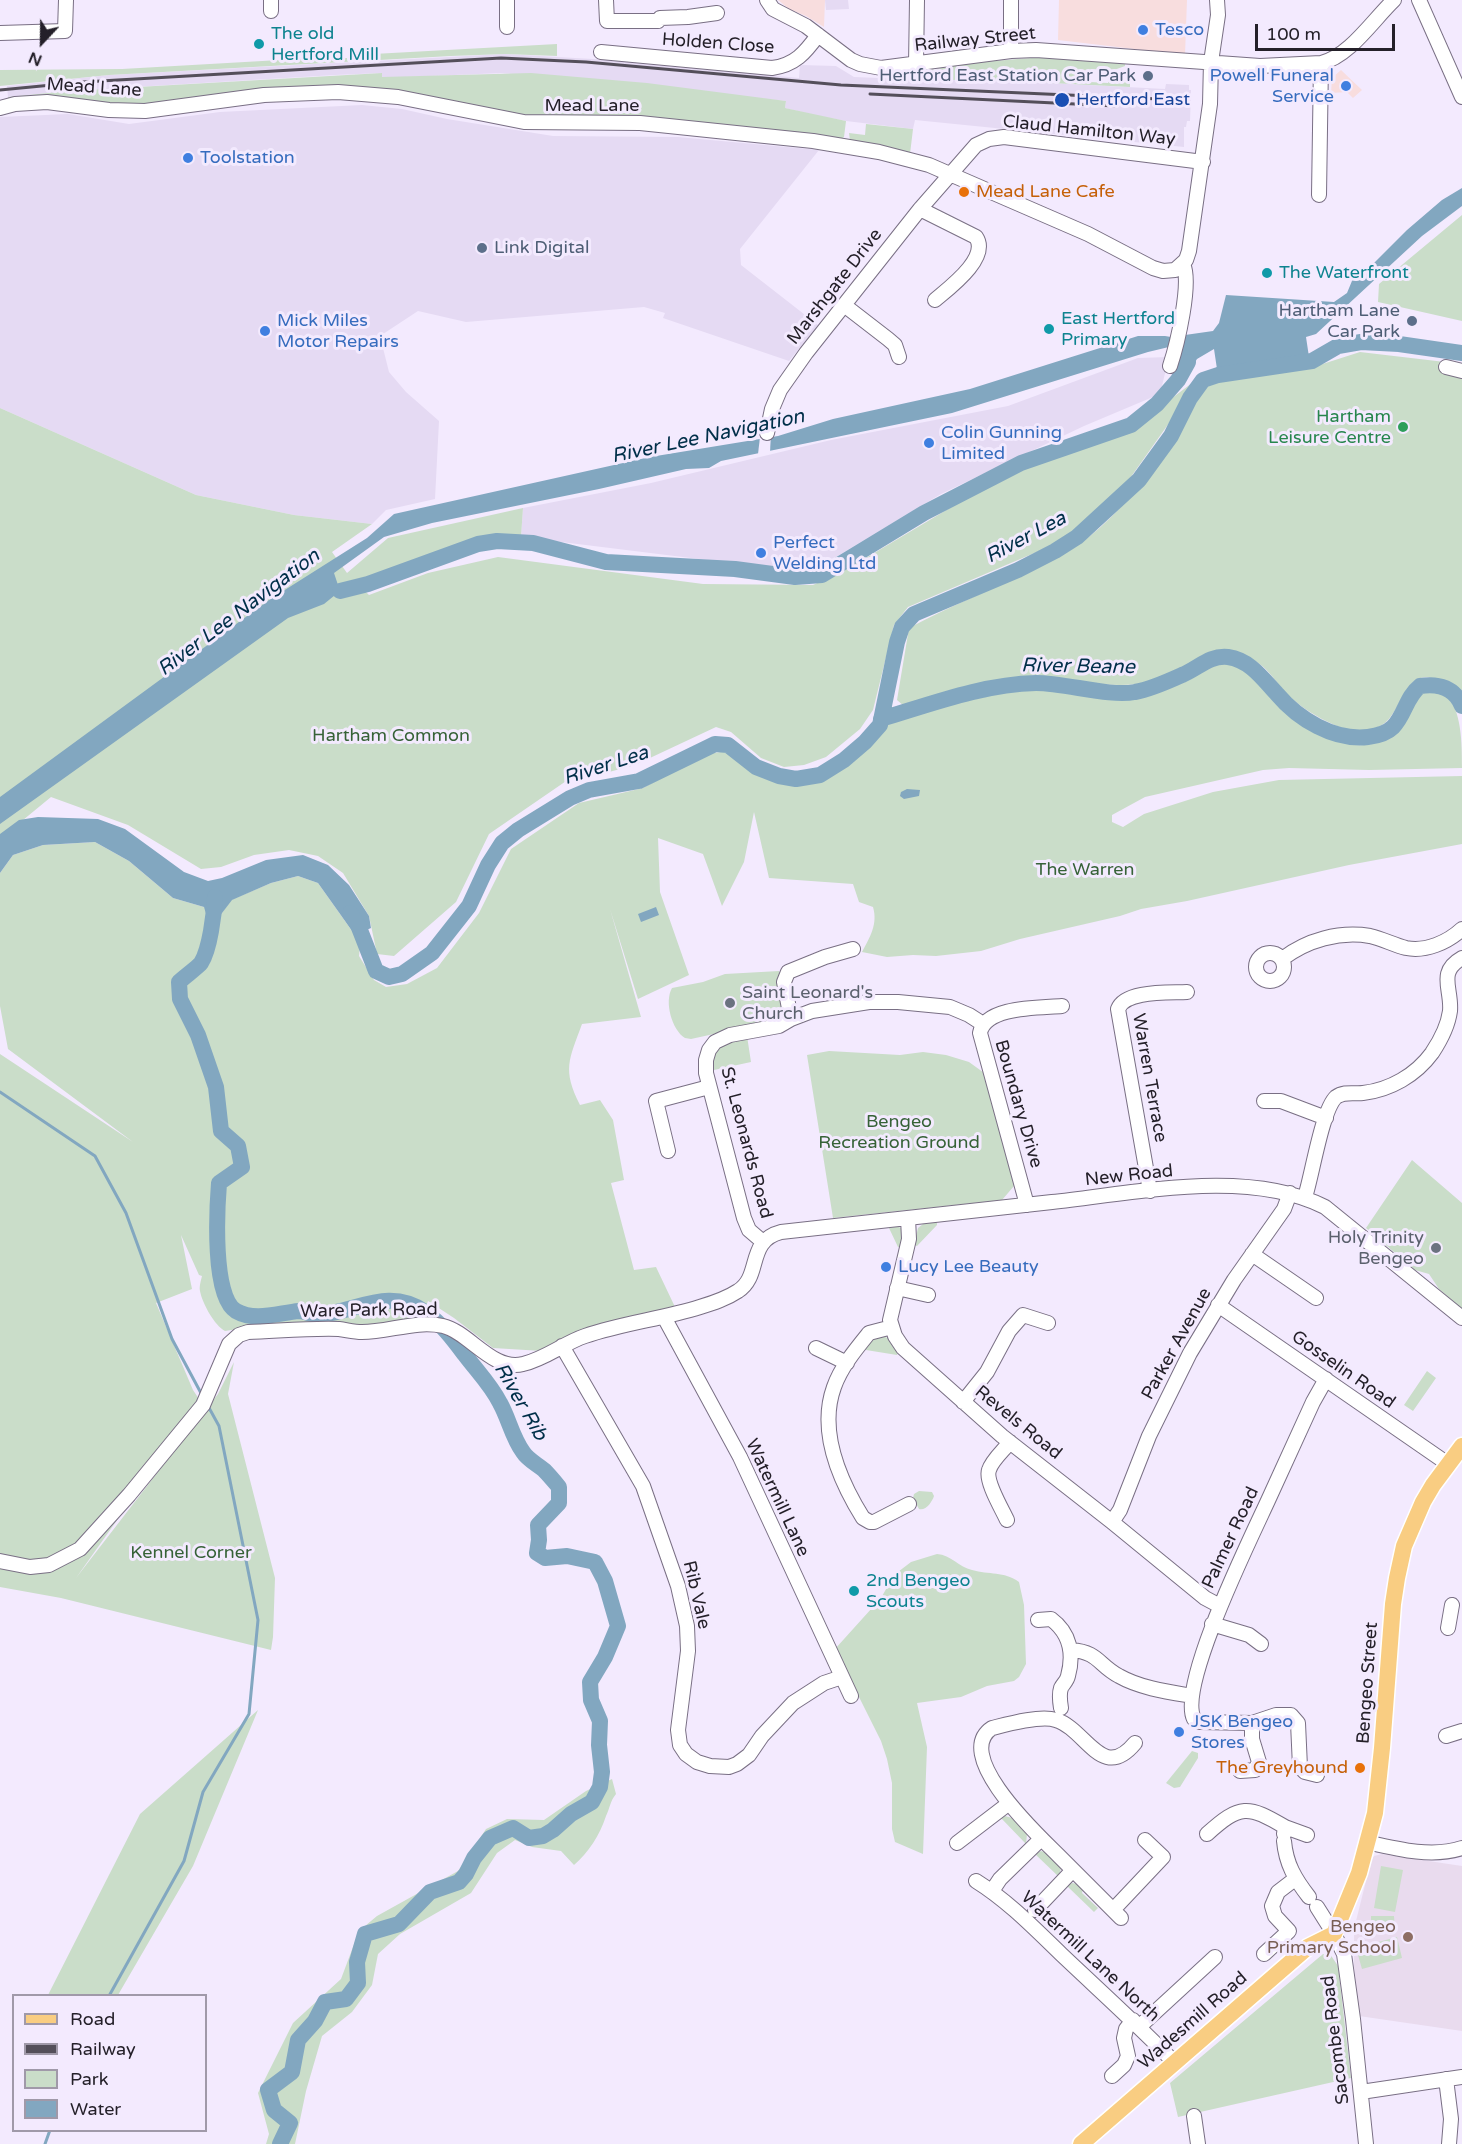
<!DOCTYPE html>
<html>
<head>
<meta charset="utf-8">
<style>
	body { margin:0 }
	#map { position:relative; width:1462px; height:2144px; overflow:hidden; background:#f3eafe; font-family:"Varela Round",sans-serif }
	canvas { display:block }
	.legend { position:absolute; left:12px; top:1994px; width:195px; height:138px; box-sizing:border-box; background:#f3eafe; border:2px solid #a099a9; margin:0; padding:8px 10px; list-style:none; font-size:18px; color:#242029 }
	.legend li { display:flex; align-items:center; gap:12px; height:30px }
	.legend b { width:30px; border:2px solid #a099a9 }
	.north { position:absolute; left:12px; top:12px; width:60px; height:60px; -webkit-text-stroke:4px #f3eafe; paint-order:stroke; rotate:202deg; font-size:16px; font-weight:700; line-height:24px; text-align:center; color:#242029 }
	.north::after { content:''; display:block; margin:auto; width:21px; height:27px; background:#242029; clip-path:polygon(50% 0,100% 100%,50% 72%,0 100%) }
	.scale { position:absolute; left:1255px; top:24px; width:140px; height:27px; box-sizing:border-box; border:3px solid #242029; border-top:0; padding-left:8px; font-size:18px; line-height:21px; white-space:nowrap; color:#242029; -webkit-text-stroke:4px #f3eafe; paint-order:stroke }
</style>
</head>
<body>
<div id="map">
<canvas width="1462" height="2144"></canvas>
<ul class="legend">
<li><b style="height:8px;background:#f9cd82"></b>Road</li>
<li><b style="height:8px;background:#544f5a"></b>Railway</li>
<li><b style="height:16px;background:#caddc9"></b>Park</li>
<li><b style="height:16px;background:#82a7c0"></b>Water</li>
</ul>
<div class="north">N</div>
<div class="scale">100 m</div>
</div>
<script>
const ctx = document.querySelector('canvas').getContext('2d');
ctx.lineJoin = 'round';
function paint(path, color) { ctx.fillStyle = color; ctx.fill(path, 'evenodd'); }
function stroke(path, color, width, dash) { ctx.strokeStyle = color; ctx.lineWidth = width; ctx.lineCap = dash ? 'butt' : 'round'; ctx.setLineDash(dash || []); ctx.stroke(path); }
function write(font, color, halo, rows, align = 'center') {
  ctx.font = font + ' "Varela Round",sans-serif'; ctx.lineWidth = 6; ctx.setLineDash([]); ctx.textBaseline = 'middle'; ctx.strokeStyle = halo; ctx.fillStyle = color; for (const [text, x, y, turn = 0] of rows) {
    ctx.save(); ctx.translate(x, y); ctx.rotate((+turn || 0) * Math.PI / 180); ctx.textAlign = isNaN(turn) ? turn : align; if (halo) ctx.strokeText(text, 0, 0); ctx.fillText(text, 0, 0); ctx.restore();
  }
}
const commercial = new Path2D(`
	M778 0H825L824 27 806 16 789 9Z
	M1059 0H1187L1185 55 1058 40Z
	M1341 70 1362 90 1353 98 1347 92 1331 93 1332 78Z`);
const built = new Path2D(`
	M825 0H848L849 9 826 10Z
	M505 54 610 60 799 78 800 65 836 66 854 77 879 78 913 73 915 82 972 79 1165 89 1166 84 1189 85V90H1191L1190 121H1187L1186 127H1184V147L915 120 913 129 846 121 814 115 785 108 786 101 502 73 382 78 381 73 335 75 68 91 8 97 7 86 109 75Z
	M362 105 402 109 447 119 553 136 678 137 819 150 740 249 741 265 818 325 789 361 663 318 665 313 644 307 466 322 418 311 380 336 389 372 406 392 439 421 435 499 386 510 372 524 294 515 196 495 0 408V117L68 114 129 124 220 112Z
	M1169 357 1160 394 1084 426 941 494 831 560 804 572 521 537 523 508 651 483 831 440 1008 406 1138 358Z`);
const education = new Path2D(`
	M1382 1854 1462 1866V2031L1359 2016 1354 1966V1929L1371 1861 1374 1856Z`);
const green = new Path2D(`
	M557 44V56L505 54 451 56 109 75 0 86V70L122 69 315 58H355V55Z
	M1057 57 1125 63V66L1114 70 1091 69 1090 82 1108 83 1109 76 1130 77V87L972 79 915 82 913 73C961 64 1008 58 1057 57Z
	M382 73V77L531 73 647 83 786 101 785 108 846 121 844 137 841 139 535 119 380 90 135 107 48 96 8 99V97L68 91Z
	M866 124 913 129 910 154 850 141 849 133 865 135Z
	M1462 215V321L1378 302 1379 284Z
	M1360 352 1462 364V694C1454 684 1446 683 1435 679 1402 667 1403 717 1378 727 1374 728 1369 731 1365 731 1342 734 1303 710 1288 695 1275 682 1267 665 1249 658 1240 655 1222 649 1213 652 1206 654 1199 660 1193 663 1176 671 1157 681 1138 684 1103 688 1069 679 1034 675L905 707 897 700 909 628C950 606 994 589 1036 567 1047 562 1059 557 1069 551 1129 513 1165 450 1202 391L1214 381 1307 369Z
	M1192 383 1174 416 1128 481 1073 534 1039 551 908 607 894 625 873 710 860 729 826 757 804 765 784 767 761 758 731 732 716 727 635 765 609 772 572 777 489 834 456 902 394 956 377 954 369 916 343 873 318 856 289 850 254 855 221 867 201 869 128 825 51 797 0 839V408L196 495 294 515 372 524 332 552 347 573 388 538 523 508 521 537C463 532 410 566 356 582L369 595 428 573 498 557 703 584 813 585 849 568 975 493 1040 461 1131 429Z
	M1223 660C1230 662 1239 662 1246 666 1263 673 1268 695 1281 707 1295 721 1331 739 1350 744 1371 749 1394 738 1405 719 1408 713 1411 704 1415 698 1423 689 1435 690 1445 692 1462 711 1462 742 1462 768L1369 770 1289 768 1263 770 1145 797 1112 815V822L1123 827 1144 814 1213 792 1279 780 1462 776V844L1349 865 1187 901 1141 909 1120 916 1020 939 981 951 936 956 913 955 887 957 862 952C870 937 878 924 873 907L859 902 853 884 769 878 754 812 744 862 722 906 703 854 658 838 660 892 689 975 638 999 610 909 641 1017 582 1024C569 1060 562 1069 580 1105L600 1100 613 1120 624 1180 611 1183 634 1270 656 1267 675 1307 632 1318 542 1351 493 1348 454 1318 428 1301 421 1320 378 1326 244 1328 225 1331C215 1326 202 1303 200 1291 199 1287 201 1280 202 1276L199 1275 181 1235 192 1289 156 1303 193 1390 201 1402 76 1578 218 1394 234 1362 228 1394 275 1578 273 1637 271 1650 61 1598 0 1587V1054L133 1142 8 1049 0 1006V873L13 855 43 845 95 842 129 861 173 898 204 907 219 917 231 900 271 883 298 876 318 883 355 935 360 946 359 956 374 980 386 987 407 984 437 968 479 913 511 849 579 803 643 788 706 754 728 751 745 764 774 779 814 782 846 767 883 722 909 714 975 697 1031 689 1044 688 1109 697 1138 694 1183 678 1209 662Z
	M779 971 785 1011 782 1019 691 1039 685 1038C672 1030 664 1002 672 988L703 982 725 974Z
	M747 1036 751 1062 714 1070 712 1061 715 1047Z
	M829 1051 900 1055 923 1052 946 1055 969 1062 987 1075 1011 1167 1014 1186 1002 1200 833 1218 807 1055Z
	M1412 1160 1462 1203V1309L1439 1289 1429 1274 1415 1270 1366 1228Z
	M937 1222V1225L917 1246 914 1245 918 1228 923 1224Z
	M893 1227H899L904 1230 902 1248 898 1247 889 1228Z
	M882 1335 891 1340 898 1352 897 1355 866 1350 865 1348 873 1338Z
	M1427 1371 1436 1378 1413 1411 1404 1405Z
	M919 1491 932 1492 934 1496C932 1502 926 1511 919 1509L913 1498 914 1494Z
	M937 1554C951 1555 959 1567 972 1570 989 1575 1004 1571 1019 1582L1024 1605 1026 1664 1019 1677 1014 1681 987 1686 961 1697 917 1703 927 1747 923 1854 895 1842 892 1829V1783L887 1759 881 1741 835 1649 881 1598 894 1575 911 1562Z
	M258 1710 193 1866 118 1995H48L140 1814Z
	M1192 1751 1198 1753V1758L1180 1787 1174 1788 1166 1783Z
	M612 1779 616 1794C610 1801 610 1808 606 1816 600 1835 588 1853 574 1865L561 1851 532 1847 515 1840 497 1853 471 1893 400 1934 378 1954 372 1985 352 2012 322 2036 306 2091 295 2144H266L269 2134 258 2093 293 2023 341 1979 359 1931 377 1916 458 1871 486 1829 507 1819 544 1820 586 1791Z
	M1005 1816 1012 1818 1027 1834 1026 1844 1001 1818Z
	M1041 1851 1047 1853 1061 1868 1059 1877 1035 1854Z
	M1381 1866 1403 1870 1395 1912 1374 1908Z
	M1072 1883 1078 1884 1083 1889 1082 1893 1098 1908 1094 1912 1067 1886Z
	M1371 1916H1394L1395 1933H1371Z
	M1397 1937 1402 1958 1362 1969 1356 1948Z
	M1323 1954H1330L1338 1966 1351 2078 1178 2117 1170 2083Z`);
const water = new Path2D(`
	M1462 188V206L1422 236 1316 334 1306 337 1309 357 1217 369 1214 349 1197 359 1183 382 1172 377 1180 357 1181 347 1173 346 1148 352 952 413 721 461 709 468 686 469 599 489 432 523 384 537 334 573 340 591 324 604 288 618 0 824V797L269 600 367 538 394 514 650 457 778 436 833 419 970 389 1138 336H1165L1183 339 1185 335 1213 331 1219 323 1226 295 1334 302 1347 293 1354 276 1373 264 1407 230 1442 200Z
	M907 789 920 790 919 796 904 799 900 796 901 792Z
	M38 817 98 819 125 829 184 872 208 881 222 878 266 860 303 855 328 865 349 885 369 916 371 928 355 935 318 883 298 876 271 883 232 900 219 917H207L204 907 173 898 129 861 95 842 43 845 13 855 0 873V834L19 820Z
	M656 907 659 915 641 922 638 914Z`);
const pier = new Path2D(`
	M771 434 770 452 758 454 760 437Z`);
const stream = new Path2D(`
	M0 1092 95 1156 126 1213 172 1339 202 1395
	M109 1996 184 1861 203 1792 249 1714 258 1620 219 1426 208 1406
	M45 2144 50 2130`);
const river = new Path2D(`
	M340 591 368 584 478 544 497 541 533 543 606 562 735 569 795 577 822 575 924 513 1021 463 1131 425 1157 404 1178 380 1188 362
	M881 719C931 704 984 684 1036 683 1066 683 1109 697 1135 692 1147 690 1171 680 1182 675 1199 668 1209 655 1228 657 1250 660 1263 679 1277 694 1298 719 1334 741 1368 737 1376 736 1387 733 1393 727 1405 715 1406 697 1420 686 1439 683 1455 688 1462 706
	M215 897C214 914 210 949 201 963 198 967 184 977 179 982L180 999 198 1035 216 1087 221 1131 238 1146 242 1167 219 1183C217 1208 212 1297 236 1311 255 1322 278 1313 299 1311 306 1311 313 1316 320 1315 358 1311 389 1287 425 1312 442 1324 453 1339 465 1355 477 1371 491 1385 500 1403 509 1419 512 1437 523 1452 528 1460 537 1464 544 1470 549 1475 554 1481 559 1487V1503L538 1525 539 1540 537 1553 545 1558 567 1556 595 1562 605 1581 618 1626 605 1657 590 1682 591 1700 600 1721 599 1745 602 1772 600 1787 592 1802 571 1814 553 1830 543 1836 529 1838 513 1828 490 1838 474 1858 466 1874 459 1882 430 1892 399 1924 365 1934 357 1962 358 1983 346 1999 325 2002 315 2021 298 2040 292 2072 268 2090 274 2110 290 2123 280 2144
	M350 913 358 925 376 971 389 977 402 974 432 953 469 906 488 865 502 843 518 830 570 798 589 790 639 781 715 744 728 745 756 767 779 776 796 779 820 775 844 760 865 742 880 725 897 642 902 627 914 614 1018 570 1055 551 1077 537 1139 480 1171 436 1190 398 1203 380 1218 375 1312 361 1338 346 1361 342 1399 344 1462 353`);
const minor = new Path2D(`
	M507 0V27
	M606 0 607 21H658L660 18 688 17 717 13
	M767 0 773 9 806 26 851 60 860 64 881 68 1011 51 1036 50 1260 66 1321 63C1349 57 1373 20 1394 0
	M1011 0V51
	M1419 0 1462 97
	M271 11V0
	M0 33 65 31 66 0
	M601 52 772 68C795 65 805 53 818 35
	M916 65 917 0
	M0 108 15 104 47 102 109 110 145 111 264 95 338 92 398 97 524 122 640 123 813 141 879 152 929 165 1088 234 1153 268 1163 271 1175 270 1186 260 1189 251 1210 104 1211 62 1218 15 1217 0
	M1319 195 1321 63
	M920 209 976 237C990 258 949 288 935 300
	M844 305 888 339 895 345 899 357
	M1170 366C1177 345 1192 283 1183 264
	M1446 367 1462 371
	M767 433 772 409 780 390 806 353 920 209 976 145 989 139 1004 137 1203 162
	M1256 967a14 14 0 1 1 28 0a14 14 0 1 1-28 0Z
	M1282 959C1307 940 1339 931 1370 936 1383 939 1394 945 1406 948 1426 952 1448 942 1462 929
	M791 1019 784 982 788 972 825 957 853 949
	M1264 1101H1281L1326 1118
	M668 1151 656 1101 709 1087
	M1150 1191 1118 1009C1125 990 1169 993 1187 992
	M1305 1197C1312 1176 1322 1110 1336 1097 1344 1091 1354 1094 1363 1093 1390 1090 1416 1075 1432 1053 1440 1041 1448 1026 1450 1011 1452 989 1437 972 1462 958
	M1027 1205 980 1033C985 1006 1040 1008 1062 1006
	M908 1218 909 1239 890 1320 895 1336 903 1348 1002 1436 1112 1522 1205 1598 1220 1606
	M763 1242 749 1230 744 1218 706 1073V1060L709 1050 715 1042 730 1035 779 1026 791 1019 812 1011 869 1002H898L950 1007 969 1015 983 1024
	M1252 1254 1316 1298
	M897 1288 928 1295
	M1218 1305 1448 1464
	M664 1317 740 1457 851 1696
	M892 1327 869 1333C856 1349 841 1367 834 1387 818 1431 840 1481 863 1518L870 1522H874L909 1504
	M562 1346 643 1486 678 1586 687 1626 688 1651 678 1730 680 1745 686 1754 697 1762 710 1766 729 1767 737 1764 749 1755 762 1736 793 1703 824 1683 842 1677
	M816 1348 847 1363
	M963 1402 987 1372 1009 1331 1023 1315 1048 1323
	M1007 1520C1002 1509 985 1481 989 1470 992 1460 1004 1450 1010 1442
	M1112 1522 1120 1510 1149 1436 1190 1353 1234 1280 1284 1209 1290 1193
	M0 1561 30 1567 49 1565 80 1549 129 1495 203 1405 229 1344 239 1335 248 1332C278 1331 309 1328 339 1329 347 1330 354 1332 362 1332 389 1332 416 1320 443 1326 469 1332 493 1372 523 1364 545 1359 564 1343 585 1336 623 1323 662 1319 700 1307 713 1303 726 1299 738 1291 762 1276 746 1241 781 1232 871 1222 962 1212 1052 1202 1136 1193 1247 1168 1325 1207L1462 1318
	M1038 1620 1051 1619C1070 1633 1074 1654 1068 1676 1067 1681 1063 1684 1061 1688 1059 1694 1060 1702 1061 1708
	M1212 1624 1249 1635 1261 1644
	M1448 1628 1452 1605
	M1071 1650C1099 1652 1098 1665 1119 1676 1140 1688 1168 1692 1192 1696
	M1446 1736 1462 1731
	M1240 1771 1255 1770 1259 1762 1252 1739V1723
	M1317 1775 1305 1772 1300 1767 1298 1723 1291 1715H1276L1252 1723 1200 1722 1194 1719C1177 1685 1254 1532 1271 1494 1285 1463 1299 1432 1313 1402L1326 1379
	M1285 1827 1307 1835
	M1207 1834C1240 1804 1248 1805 1285 1827L1284 1834
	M1284 1841C1286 1864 1295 1879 1309 1897
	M1367 1842C1397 1849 1432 1858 1462 1848
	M957 1843 1008 1804
	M976 1881C1008 1901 1034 1928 1061 1954 1099 1990 1138 2025 1175 2063
	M992 1891 1000 1879 1041 1839
	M1317 1907 1334 1934 1344 1954 1353 2019 1366 2144
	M1035 1910 1073 1870
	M1113 1910 1163 1857 1145 1840
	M1121 1918C1100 1897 1079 1876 1058 1855 1039 1836 951 1755 992 1728 1008 1724 1040 1715 1056 1720 1086 1729 1102 1783 1135 1743
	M1264 1954 1289 1931 1275 1916 1272 1906 1278 1892 1295 1879
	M1140 2026 1215 1957
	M1112 2076 1124 2065 1128 2056 1124 2038 1126 2029 1133 2020
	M1446 2079 1451 2119 1449 2144
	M1361 2092 1462 2077
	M1194 2116 1198 2144`);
const major = new Path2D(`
	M1081 2144 1308 1947 1334 1934 1359 1873 1375 1813 1382 1748 1393 1604 1397 1578 1404 1546 1423 1502 1433 1485 1462 1446`);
const rail = new Path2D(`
	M0 90 83 82 501 58 586 62 841 85 1159 99
	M870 94 1116 106`);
const markers = [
	[1143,30,6,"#3f7fe0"],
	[259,44,6,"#0f9aa8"],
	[1148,76,6,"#5c6f8a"],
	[1346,86,6,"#3f7fe0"],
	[1062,100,8,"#1a4fb4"],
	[188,158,6,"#3f7fe0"],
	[964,192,6,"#e8710a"],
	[482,248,6,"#5c6f8a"],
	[1267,273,6,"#0f9aa8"],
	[1412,321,6,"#5c6f8a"],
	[1049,329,6,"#0f9aa8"],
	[265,331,6,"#3f7fe0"],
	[1403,427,6,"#2e9e5b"],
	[929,443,6,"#3f7fe0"],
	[761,553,6,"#3f7fe0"],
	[730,1003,6,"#6b7280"],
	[1436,1248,6,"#6b7280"],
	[886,1267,6,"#3f7fe0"],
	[854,1591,6,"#0f9aa8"],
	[1179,1732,6,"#3f7fe0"],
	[1360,1768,6,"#e8710a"],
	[1408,1937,6,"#8d6e63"]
];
const shopNames = [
	["Tesco",1155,30],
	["Powell Funeral",1334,76,"right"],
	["Service",1334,97,"right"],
	["Toolstation",200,158],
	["Mick Miles",277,321],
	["Motor Repairs",277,342],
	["Colin Gunning",941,433],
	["Limited",941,454],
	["Perfect",773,543],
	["Welding Ltd",773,564],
	["Lucy Lee Beauty",898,1267],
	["JSK Bengeo",1191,1722],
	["Stores",1191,1743]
];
const cultureNames = [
	["The old",271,34],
	["Hertford Mill",271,55],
	["The Waterfront",1279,273],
	["East Hertford",1061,319],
	["Primary",1061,340],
	["2nd Bengeo",866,1581],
	["Scouts",866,1602]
];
const streetNames = [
	["Railway Street",975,40,-6],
	["Holden Close",718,44,4],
	["Mead Lane",94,88,4],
	["Mead Lane",592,106],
	["Claud Hamilton Way",1089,131,6],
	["Marshgate Drive",835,287,-52],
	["Warren Terrace",1149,1078,80],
	["Boundary Drive",1018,1104,74],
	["St. Leonards Road",746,1143,75],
	["New Road",1129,1176,-6],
	["Ware Park Road",369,1311,-1],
	["Parker Avenue",1177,1344,-61],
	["Gosselin Road",1343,1370,35],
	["Revels Road",1018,1423,39],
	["Watermill Lane",777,1498,65],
	["Palmer Road",1231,1538,-65],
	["Rib Vale",696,1595,77],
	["Bengeo Street",1368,1683,-86],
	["Watermill Lane North",1090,1957,43],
	["Wadesmill Road",1193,2021,-41],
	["Sacombe Road",1336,2040,-97]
];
const serviceNames = [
	["Hertford East Station Car Park",1136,76],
	["Link Digital",494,248,"left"],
	["Hartham Lane",1400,311],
	["Car Park",1400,332]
];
const transitNames = [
	["Hertford East",1076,100]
];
const foodNames = [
	["Mead Lane Cafe",976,192],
	["The Greyhound",1348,1768,"right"]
];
const leisureNames = [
	["Hartham",1391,417],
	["Leisure Centre",1391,438]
];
const parkNames = [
	["Hartham Common",391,736],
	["The Warren",1085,870],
	["Bengeo",899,1122],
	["Recreation Ground",899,1143],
	["Kennel Corner",191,1553]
];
const worshipNames = [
	["Saint Leonard's",742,993],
	["Church",742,1014],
	["Holy Trinity",1424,1238,"right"],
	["Bengeo",1424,1259,"right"]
];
const educationNames = [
	["Bengeo",1396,1927],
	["Primary School",1396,1948]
];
const waterNames = [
	["River Lee Navigation",708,437,-12],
	["River Lea",1026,538,-28],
	["River Lee Navigation",239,613,-37],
	["River Beane",1078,667,1],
	["River Lea",606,766,-18],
	["River Rib",520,1402,60]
];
paint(commercial, '#f8ddde');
paint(built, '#e5daf3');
paint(education, '#e9dbee');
paint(green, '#caddc9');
paint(water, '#82a7c0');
paint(pier, '#f3eafe');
stroke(stream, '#82a7c0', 3);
stroke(river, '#82a7c0', 16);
stroke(minor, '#796f84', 16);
stroke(major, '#fff', 19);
stroke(minor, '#fff', 14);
stroke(major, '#f9cd82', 16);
stroke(rail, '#544f5a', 3);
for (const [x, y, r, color] of markers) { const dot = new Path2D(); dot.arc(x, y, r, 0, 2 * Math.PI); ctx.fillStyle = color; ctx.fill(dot); stroke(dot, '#f3eafe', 2); }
write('18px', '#366cbe', '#f3eafe', shopNames, 'left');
write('18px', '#0d838f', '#f3eafe', cultureNames, 'left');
write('18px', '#242029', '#f3eafe', streetNames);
write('18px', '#4e5e75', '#f3eafe', serviceNames, 'right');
write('18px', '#164399', '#f3eafe', transitNames, 'left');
write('18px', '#c56008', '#f3eafe', foodNames, 'left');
write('18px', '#27864d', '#f3eafe', leisureNames, 'right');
write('18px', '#366237', '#f3eafe', parkNames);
write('18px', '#5b616d', '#f3eafe', worshipNames, 'left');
write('18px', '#785e54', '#f3eafe', educationNames, 'right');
write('italic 20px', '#002f49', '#f3eafe', waterNames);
</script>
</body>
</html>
